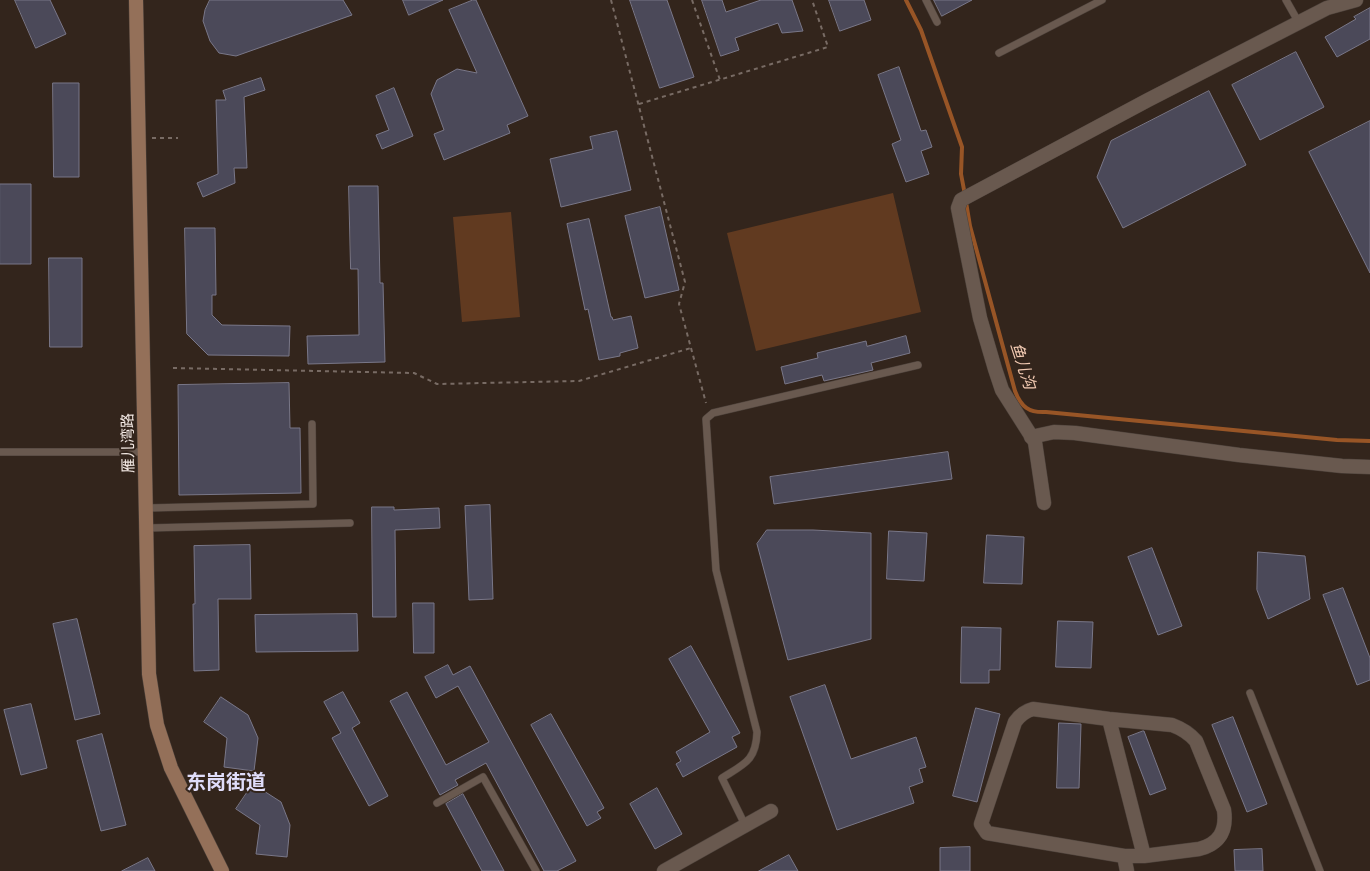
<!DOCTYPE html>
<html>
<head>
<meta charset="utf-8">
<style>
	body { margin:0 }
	canvas { display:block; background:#33251c }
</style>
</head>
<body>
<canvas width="1370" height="871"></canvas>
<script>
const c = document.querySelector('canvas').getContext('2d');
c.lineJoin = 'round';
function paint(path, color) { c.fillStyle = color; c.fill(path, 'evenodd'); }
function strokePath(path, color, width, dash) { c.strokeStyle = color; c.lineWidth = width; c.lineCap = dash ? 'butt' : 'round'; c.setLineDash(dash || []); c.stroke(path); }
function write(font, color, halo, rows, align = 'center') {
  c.font = font + ' "Varela Round","Noto Sans SC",sans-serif'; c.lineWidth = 4; c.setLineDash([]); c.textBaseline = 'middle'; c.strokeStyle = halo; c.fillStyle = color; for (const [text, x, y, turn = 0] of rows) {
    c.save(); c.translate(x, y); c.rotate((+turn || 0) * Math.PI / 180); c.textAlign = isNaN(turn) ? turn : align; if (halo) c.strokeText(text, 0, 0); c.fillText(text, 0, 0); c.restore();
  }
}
const green = new Path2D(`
	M893,193L921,312L756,351L727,233Z
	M511,212L520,317L462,322L453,217Z`);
const stream = new Path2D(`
	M906,0L921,30L962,147L961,174L965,195
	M966,202L970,226L1015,391C1021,407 1029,413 1046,412L1337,440L1370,441`);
const building = new Path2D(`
	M15,0H50L66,34L36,48Z
	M210,0H343L352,15L236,56L219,53L210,41L203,21L205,10Z
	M403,0H443L409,15Z
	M473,0H476L528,116L507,125L510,133L444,160L434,134L444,130L431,94L437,80L457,69L477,73L449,10Z
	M630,0H667L694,77L660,88Z
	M702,0H722L726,12L761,0H792L803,31L782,33L778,23L735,38L739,50L721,56Z
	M829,0H864L871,20L840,31Z
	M934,0H972L942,16Z
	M1370,8V39L1337,57L1325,37L1356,19L1354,17Z
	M1296,52L1324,107L1260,140L1232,85Z
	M899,67L921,131L926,130L932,147L921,151L929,174L906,182L892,144L901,140L878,75Z
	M261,78L265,90L244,97L247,168H234L235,183L203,197L197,183L218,174L216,100H226L223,91Z
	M53,83H79V177H54Z
	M394,88L413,136L382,149L376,135L389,130L376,96Z
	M1209,91L1246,165L1123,228L1097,177L1111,141Z
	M1370,121V273L1309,152Z
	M617,131L631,190L561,207L550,159L593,149L590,137Z
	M0,184H31V264H0Z
	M349,186H378L380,283H383L385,362L308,364L307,336L359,335L358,269H351Z
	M660,207L679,290L645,298L625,216Z
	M589,219L611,317H612L613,320L631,316L638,348L620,353V356L599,360L588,309L585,310L567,224Z
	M185,228H215L216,295H212V315L222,325L290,326L289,356L208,355L187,334Z
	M49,258H82V347H50Z
	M906,336L910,353L871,363L873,370L824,381L822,375L785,384L781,367L818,358L817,353L866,341L867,346Z
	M289,383L290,428H300L301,493L179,495L178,385Z
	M948,452L952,479L774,504L770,477Z
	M490,505L493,599L469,600L465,506Z
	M372,507H394V510L439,508L440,528L395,530L396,617H373Z
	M767,530H813L871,533V639L788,660L757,544Z
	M889,531L927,533L924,581L887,579Z
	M987,535L1024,537L1022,584L984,583Z
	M250,545L251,599H218L219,670L194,671L193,604H195L194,546Z
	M1152,548L1182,626L1158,635L1128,557Z
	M1258,552L1305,556L1310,599L1268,619L1257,590Z
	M1343,588L1370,658V680L1357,685L1323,595Z
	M413,603H434V653H414Z
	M357,614L358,651L256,652L255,615Z
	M77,619L100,714L75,720L53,624Z
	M1058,621L1093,622L1091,668L1056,667Z
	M962,627L1001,628L1000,670H989V683H961Z
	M691,646L740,733L732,737L737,747L683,777L676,764L681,761L676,752L710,732L669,659Z
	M448,665L453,675L470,666L576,861L557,871H544L486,763L455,780L458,785L440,795L390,701L407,692L446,765L489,742L458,686L436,698L425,677Z
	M825,685L851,759L916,737L926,767L919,769L923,782L909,787L914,803L837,830L790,697Z
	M343,692L360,723L352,728L388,796L369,806L332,738L341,733L324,702Z
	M221,697L248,715L258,738L254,771L224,767L227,738L204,722Z
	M31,704L47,768L21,775L4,710Z
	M976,708L1000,714L977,802L953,796Z
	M551,714L604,808L597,812L601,818L587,826L531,725Z
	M1233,717L1267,804L1247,812L1212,725Z
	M1059,723L1081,724L1079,788H1057Z
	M1143,731H1144L1166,789L1150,795L1128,737Z
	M102,734L126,825L101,831L77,741Z
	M253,784L281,802L290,825L287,857L256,854L260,825L236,809Z
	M657,788L682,834L655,849L630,804Z
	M463,794L504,871H482L446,804Z
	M970,847V871H940V848Z
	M1262,849L1263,871H1235L1234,850Z
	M789,855L798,871H759Z
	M148,858L155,871H122Z`);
const path = new Path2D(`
	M611,0L685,282L679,304L706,403
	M692,0L720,80
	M639,104L828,47L812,0
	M152,138H178
	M173,368L414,373L437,384L579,381L691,348`);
const service = new Path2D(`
	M926,0L937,22
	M1286,0L1299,23
	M999,53L1102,0
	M0,452H145
	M147,508L313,504L312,424
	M147,528L350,523
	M1250,693L1320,871
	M437,803L483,777L536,871
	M745,825L722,778C744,764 756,761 757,732L716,570L706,419L713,413L918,365`);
const minor = new Path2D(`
	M1031,437L1054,432L1075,433L1239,455L1342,466L1370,467
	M1044,503L1035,442L1002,390L995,369L980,318L958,208L961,200L1148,100L1327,8L1356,0
	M1033,709L1109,719L1172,725C1183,729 1189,733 1196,741L1224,810C1227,831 1219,844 1199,849L1144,856H1124L987,833L981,824L1015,722C1020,715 1025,711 1033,709Z
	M1109,719L1144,856
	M1124,856L1127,871
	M664,871L771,811`);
const secondary = new Path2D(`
	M136,0L149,674L157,725L171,768L222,871`);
const streetNames = [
	["雁儿湾路",129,443,-91]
];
const waterNames = [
	["鱼儿沟",1022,366,72]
];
const districtNames = [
	["东岗街道",226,784]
];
paint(green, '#613a20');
strokePath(stream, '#985526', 4);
paint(building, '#4b4959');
strokePath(building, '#797788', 1);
strokePath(service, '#4e433c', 8);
strokePath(minor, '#4e433c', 15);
strokePath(secondary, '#4e433c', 15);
strokePath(path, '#786b64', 2, [4, 4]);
strokePath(service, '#69594f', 7);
strokePath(minor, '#69594f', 14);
strokePath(secondary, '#947059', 14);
write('15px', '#f4eae5', '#33251c', streetNames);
write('italic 16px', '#f2cab2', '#33251c', waterNames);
write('bold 20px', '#e0ddfa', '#33251c', districtNames);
</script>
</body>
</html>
